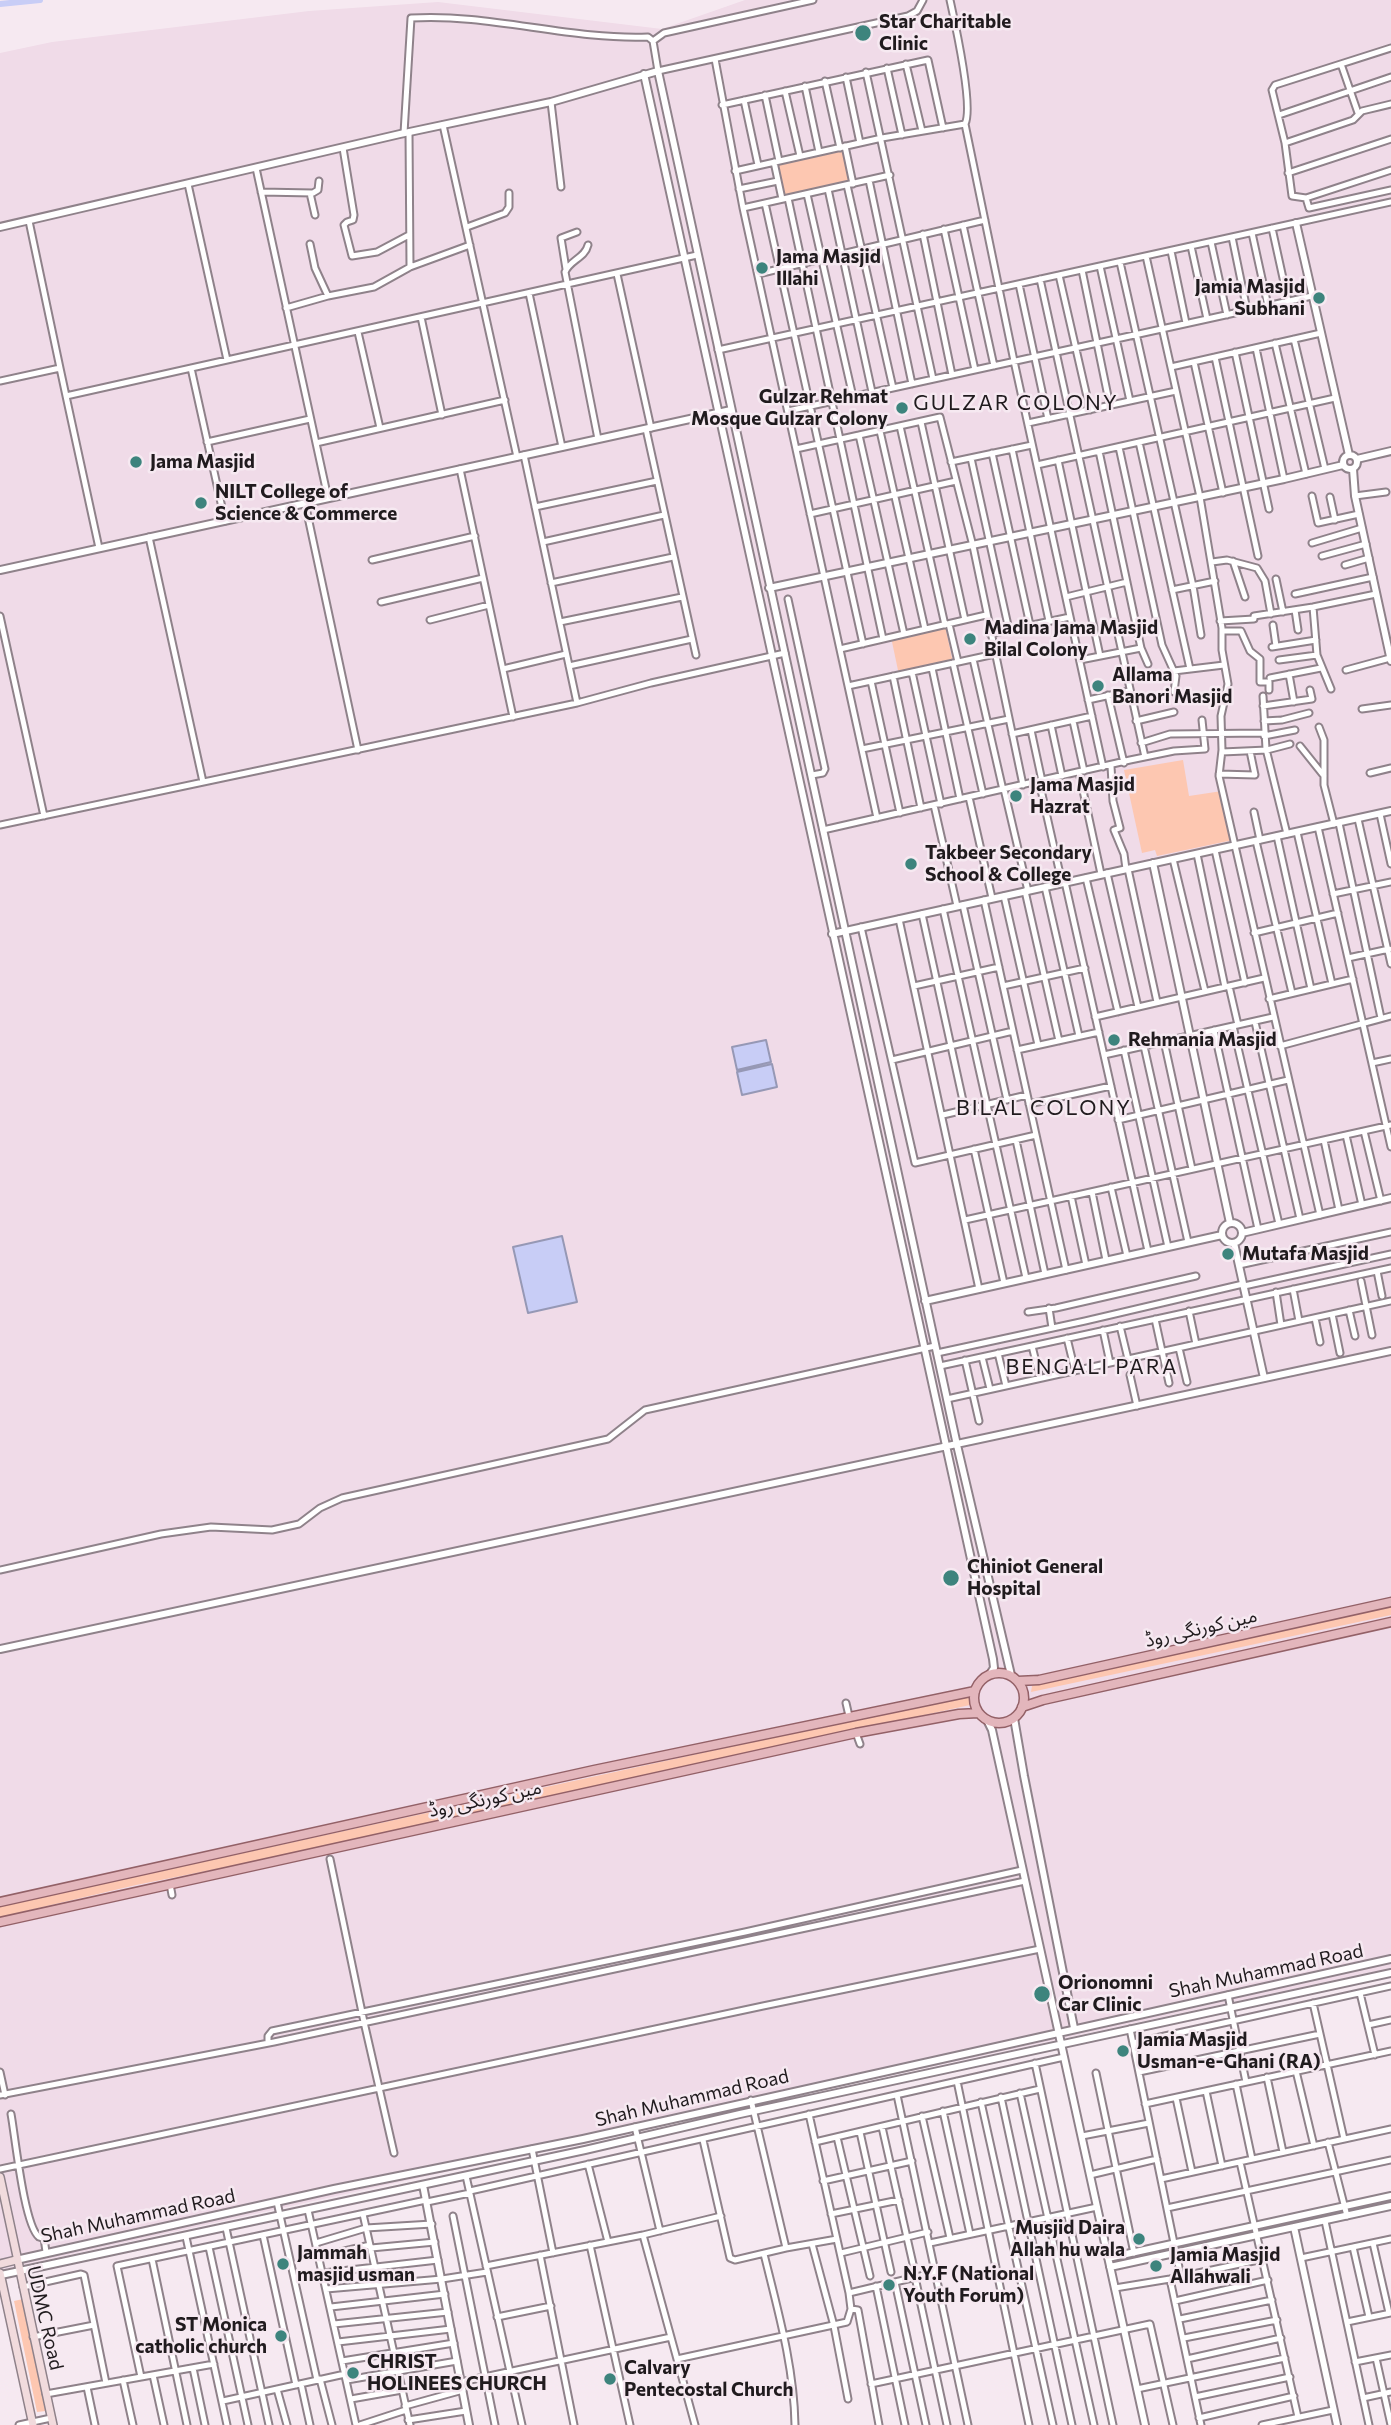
<!DOCTYPE html>
<html>
<head>
<meta charset="utf-8">
<style>
	body { margin:0 }
	canvas { display:block; background:#f6e9f1 }
</style>
</head>
<body>
<canvas width="1391" height="2425"></canvas>
<script>
const c = document.querySelector('canvas').getContext('2d');
c.lineJoin = 'round';
function paint(path, color) { c.fillStyle = color; c.fill(path, 'evenodd'); }
function strokePath(path, color, width, dash) { c.strokeStyle = color; c.lineWidth = width; c.lineCap = dash ? 'butt' : 'round'; c.setLineDash(dash || []); c.stroke(path); }
function write(font, color, halo, rows, align = 'center') {
  c.font = font + ' Commissioner,"Noto Sans Arabic",sans-serif'; c.lineWidth = 5; c.setLineDash([]); c.textBaseline = 'middle'; c.strokeStyle = halo; c.fillStyle = color; for (const [text, x, y, turn = 0] of rows) {
    c.save(); c.translate(x, y); c.rotate((+turn || 0) * Math.PI / 180); c.textAlign = isNaN(turn) ? turn : align; if (halo) c.strokeText(text, 0, 0); c.fillText(text, 0, 0); c.restore();
  }
}
const built = new Path2D(`
	M745,0H1391V1968L600,2138L0,2270V53L52,42L309,11L438,2L662,29Z`);
const green = new Path2D(`
	M843,149L850,182L784,195L777,164Z
	M945,625L953,663L899,675L891,637Z
	M1183,760L1189,796L1222,791L1233,840L1157,856L1155,850L1142,853L1124,770Z
	M1391,1606V1615L1031,1692L1032,1686Z
	M968,1695L970,1705L306,1851L136,1885L0,1917V1906Z
	M23,2299L46,2411L37,2412L14,2301Z`);
const water = new Path2D(`
	M766,1040L771,1062L737,1070L732,1047Z
	M772,1064L777,1087L742,1095L737,1072Z
	M562,1236L577,1302L528,1313L513,1247Z`);
const canal = new Path2D(`
	M0,4L40,0`);
const minor = new Path2D(`
	M950,0C955,23 974,107 965,124L1014,361L1103,767
	M653,41L664,33L813,0
	M1391,48L1275,85L1272,90L1285,143L1292,196L1306,198L1391,170
	M715,59L743,208L877,818
	M906,64L922,131
	M1341,64L1358,113
	M887,68L902,135
	M866,72L933,379
	M846,77L860,143
	M825,81L840,148
	M805,86L819,152
	M785,91L800,156
	M765,95L779,161
	M744,100L758,165
	M551,102L561,187
	M722,105L928,60L943,128
	M1279,115L1391,77
	M443,125L517,457
	M409,132L410,267
	M404,133L411,18C489,13 568,40 648,37L653,41L658,71L908,16L917,11L923,0
	M1285,143L1353,120L1362,111L1391,104
	M845,146L853,184
	M343,148L354,215L353,220L347,222L344,225L352,256L377,252L409,235
	M774,162L782,199
	M256,168L328,498
	M735,171L882,138L965,124
	M1288,173L1391,139
	M869,180L912,384
	M188,184L227,360
	M847,185L893,388
	M739,189L778,181
	M828,189L872,392
	M261,192L313,193L318,190L319,181
	M310,193L315,215
	M807,194L853,397
	M788,198L883,639
	M1306,198L1309,208L1391,190
	M765,203L863,644
	M743,208L890,175
	M29,221L60,368
	M963,225L994,366
	M467,227L505,213L509,207V193
	M1272,228L1288,301
	M944,229L975,370
	M1252,233L1268,306
	M923,234L952,375
	M1232,237L1247,310
	M1211,242L1227,315
	M310,244L315,268L328,296
	M588,245C585,258 570,260 565,272L598,439
	M1191,246L1207,319
	M1171,251L1186,323
	M1146,256L1200,497L1222,628V650L1228,684L1221,716L1222,750L1219,776L1320,1215
	M1120,262L1193,586L1201,635
	M1100,266L1130,401
	M566,269L561,238L577,232
	M1082,270L1110,406
	M617,274L651,428
	M758,274L985,220
	M1059,275L1090,410
	M1040,279L1145,757
	M1019,284L1048,419
	M529,293L562,447
	M286,308L328,296L374,287L410,267L470,245
	M421,317L442,415
	M358,332L380,428
	M1294,339L1325,469
	M1275,343L1306,474
	M1256,348L1284,479
	M718,350L1391,202
	M1235,352L1269,509
	M1215,357L1258,556
	M1194,362L1223,493
	M1171,367L1321,333
	M191,368L225,521
	M0,381L60,368L66,396L697,255
	M66,396L99,548
	M788,411L1312,296
	M921,422L965,620
	M1028,423L1176,391
	M900,426L945,625
	M646,429L696,655
	M880,431L925,629
	M859,435L904,634
	M207,442L310,419
	M1139,442L1190,669
	M316,443L505,400
	M1119,447L1162,645L1176,676L1174,692
	M796,449L940,417L973,546L1023,785
	M1012,449L1049,621
	M1099,451L1141,648L1148,664
	M992,453L1030,625
	M524,455L577,703
	M971,458L1009,630
	M1058,460L1100,656
	M951,462L1032,445
	M1037,465L1335,398
	M460,469L513,717
	M1312,496L1318,523L1359,514
	M1355,496L1386,492
	M1330,497L1335,520
	M305,503L358,750
	M535,507L657,481
	M810,514L956,481
	M149,537L203,782
	M543,542L664,515
	M1312,543L1362,528
	M1322,556L1366,544
	M372,560L475,536
	M1233,561L1245,597
	M1212,562L1227,560L1257,568L1265,581L1271,614
	M1345,565L1369,558
	M1276,579L1283,612
	M551,583L673,557
	M1172,590L1215,581
	M1295,594L1373,577
	M1066,597L1127,582
	M788,599L825,769L823,773L812,775
	M381,602L483,578
	M1313,607L1317,655L1331,689
	M1295,610L1298,630
	M0,616L44,816
	M430,620L489,605
	M1220,621L1254,619V616L1313,607L1376,594
	M560,622L682,597
	M949,624L958,662
	M1273,625L1276,646
	M1222,631H1241L1250,651L1260,659V682H1269V690
	M990,634L1070,617
	M1272,647L1316,640
	M840,649L986,615
	M973,659L1003,790
	M1080,660L1141,648
	M1279,660L1317,655
	M953,663L983,794
	M569,666L692,639
	M932,668L960,799
	M503,669L566,654
	M1346,670L1390,658
	M1174,671L1224,665
	M912,672L941,804
	M1289,674L1294,702
	M893,676L921,808
	M1270,678L1321,668
	M871,681L900,813
	M848,686L995,654
	M1108,695L1124,763
	M1263,696L1266,749L1287,834
	M1088,700L1129,691
	M1263,706L1312,699L1310,690
	M1362,709L1391,705
	M1073,721L1084,771
	M1136,721L1174,712
	M1264,721L1282,720L1309,713
	M1051,725L1062,776
	M1319,727L1324,740V785L1334,824
	M1031,730L1042,781
	M1012,734L1092,716
	M1264,736L1295,730
	M1141,743L1170,734L1264,733
	M1300,746L1324,776
	M862,749L1009,719
	M1222,752L1267,750L1290,744
	M1111,766L1113,801L1120,828L1114,830L1124,854L1126,869
	M1079,772L1101,874
	M1370,773L1391,768
	M1219,774L1255,775L1250,751
	M1039,781L1062,883
	M1004,789L1028,891
	M969,797L992,898
	M934,805L957,906
	M1254,812L1260,840
	M1380,814L1391,864
	M1358,819L1391,964
	M1339,823L1381,1018
	M0,825L577,703L651,683L785,653
	M1318,827L1391,1147
	M823,830L1130,760L1174,751L1205,749L1202,720
	M1297,832L1332,984
	M1277,836L1311,989
	M1256,841L1292,993
	M1215,850L1245,983
	M1197,854L1225,987
	M1173,859L1205,991
	M1128,869L1157,1002
	M1107,873L1138,1007
	M1086,878L1118,1012
	M1065,882L1148,1251
	M1045,887L1079,1036
	M1025,891L1059,1041
	M1333,894L1391,882
	M1004,896L1038,1045
	M984,900L1066,1270
	M963,905L1007,1100
	M943,909L1026,1278
	M922,914L965,1110
	M899,919L979,1289
	M861,927L915,1163L1036,1135
	M1254,933L1338,913
	M1348,958L1389,949
	M914,986L999,967
	M1003,986L1085,968
	M1229,986L1238,1025
	M1269,999L1353,979
	M1095,1017L1264,978
	M1255,1022L1300,1219
	M1233,1026L1279,1224
	M1214,1030L1258,1229
	M1164,1041L1192,1169
	M1144,1046L1188,1242
	M1280,1046L1391,1016
	M1017,1050L1099,1032
	M1124,1050L1168,1247
	M1104,1055L1273,1017
	M892,1060L1013,1031
	M1372,1063L1391,1059
	M1029,1104L1111,1086
	M943,1115L1027,1095
	M1118,1120L1288,1080
	M1364,1131L1381,1201
	M1346,1135L1362,1205
	M1016,1140L1045,1274
	M1324,1140L1339,1210
	M974,1149L1004,1283
	M1111,1187L1127,1256
	M1092,1192L1106,1260
	M1071,1196L1086,1265
	M965,1220L1391,1125
	M1239,1265L1391,1232
	M1377,1271L1382,1296
	M1361,1281L1372,1335
	M1244,1286L1391,1254
	M1293,1289L1299,1321
	M1276,1292L1281,1325
	M1049,1308L1052,1328
	M1349,1310L1355,1336
	M1189,1311L1196,1344
	M1028,1312L1056,1308L1196,1276
	M1332,1314L1340,1353
	M1315,1318L1320,1342
	M1155,1319L1169,1383
	M1120,1326L1128,1359
	M1103,1330L1110,1363
	M1067,1338L1075,1371
	M1032,1346L1040,1378
	M1179,1348L1187,1382
	M937,1353L1085,1321L1243,1284
	M998,1353L1006,1386
	M982,1357L990,1389
	M965,1360L979,1421
	M940,1366L1391,1268
	M1130,1375L1137,1406
	M947,1399L1391,1301
	M0,1570L161,1534L211,1527L272,1530L299,1524L320,1508L342,1498L608,1439L645,1410L935,1346
	M846,1703L849,1716
	M856,1733L860,1744
	M330,1859L364,2022L394,2153
	M170,1884L172,1895
	M1360,1993L1375,2055
	M1228,1995L1246,2082
	M1313,2003L1344,2139
	M1368,2025L1391,2020
	M1130,2029L1181,2277
	M268,2043V2036L272,2031L745,1932L1022,1870
	M1133,2043L1391,1986
	M1035,2063L1113,2425
	M1296,2071L1314,2146
	M0,2072L5,2095
	M1139,2072L1320,2034
	M1096,2073L1134,2253
	M1267,2077L1283,2152
	M957,2081L1029,2425
	M1236,2084L1252,2159
	M1206,2091L1222,2166
	M1020,2093L1094,2425
	M0,2095L274,2042L1025,1881
	M897,2095L968,2425
	M1001,2097L1072,2425
	M1176,2098L1192,2172
	M751,2100L786,2248L837,2239
	M981,2102L1053,2425
	M1145,2104L1391,2051
	M943,2111L970,2234
	M11,2114C15,2135 24,2226 39,2237C43,2239 46,2238 50,2238
	M922,2116L950,2238
	M635,2127L660,2231
	M882,2127L913,2264
	M860,2132L891,2272
	M1082,2136L1149,2123
	M837,2137L870,2276
	M703,2140L730,2258L735,2260L786,2248
	M815,2142L1040,2089
	M1328,2142L1347,2216
	M532,2149L553,2253
	M1240,2162L1298,2417
	M588,2164L608,2242
	M0,2169L763,2006L1040,1949
	M1090,2175L1157,2159
	M466,2176L522,2425
	M1161,2179L1391,2129
	M823,2181L912,2161
	M470,2191L1064,2057
	M277,2202L317,2380
	M427,2202L470,2193
	M1167,2208L1391,2160
	M308,2210L356,2425
	M363,2214L410,2425
	M831,2214L899,2200
	M453,2216L495,2425
	M1325,2221L1369,2425
	M226,2228L269,2425
	M263,2235L296,2385
	M643,2235L695,2425
	M186,2237L227,2425
	M44,2238L46,2252
	M316,2243L366,2228L432,2224
	M930,2243L1097,2207
	M1373,2243L1389,2313
	M812,2244L834,2326L848,2399
	M590,2245L630,2425
	M209,2247L248,2425
	M1353,2247L1369,2317
	M371,2248L435,2242
	M841,2253L928,2232
	M764,2254C778,2311 794,2366 795,2425
	M540,2255L574,2425
	M319,2257L370,2245
	M1301,2258L1391,2239
	M152,2259L187,2425
	M486,2266L643,2235L721,2216
	M323,2273L438,2260
	M915,2277L947,2425
	M895,2282L926,2425
	M876,2286L905,2425
	M23,2287L81,2274L84,2275L106,2383
	M1115,2288L1170,2279
	M326,2289L442,2279L487,2272
	M849,2293L937,2272
	M1175,2301L1268,2280
	M331,2307L445,2294
	M851,2309L858,2310L879,2425
	M497,2317L551,2306
	M1180,2319L1272,2300
	M1347,2322L1391,2313
	M334,2324L448,2312
	M33,2337L94,2325
	M1184,2338L1277,2320
	M338,2342L451,2329
	M1376,2358L1391,2425
	M677,2359L847,2322L851,2309L849,2293L809,2114
	M1187,2359L1281,2338
	M342,2361L454,2343
	M1355,2362L1391,2355
	M193,2368L205,2425
	M153,2375L164,2425
	M141,2377L117,2266L426,2200
	M320,2379L332,2425
	M123,2380L133,2425
	M347,2380L457,2361
	M461,2382L671,2337
	M301,2384L310,2425
	M871,2384L1150,2324L1173,2425
	M87,2387L95,2425
	M277,2389L287,2425
	M1137,2389L1285,2358
	M46,2394L214,2364
	M1195,2397L1290,2377
	M1363,2398L1391,2392
	M351,2399L402,2390
	M223,2401L345,2374
	M405,2406L463,2390
	M1199,2418L1294,2396
	M408,2420L466,2411
	M19,2425L51,2418
	M360,2425L406,2410
	M1201,2425L1170,2279L1263,2259
	M1262,2425L1333,2410`);
const tertiary = new Path2D(`
	M644,74L993,1659L994,1668L990,1674
	M1296,223L1349,455
	M0,227L400,134L551,102L658,71L957,1445L1011,1675
	M1343 462a7 7 0 1 1 14 0a7 7 0 1 1-14 0Z
	M1357,459L1391,451
	M1353,469L1355,496L1391,661
	M0,570L731,410
	M769,588L1284,479L1343,465
	M1153,863L1230,1223
	M832,934L1391,811
	M1222 1233a10 10 0 1 1 20 0a10 10 0 1 1-20 0Z
	M1242,1233L1391,1198
	M1234,1243L1264,1378
	M925,1301L1222,1235
	M0,1649L1391,1351
	M1014,1718L1024,1776L1074,2028
	M987,1720L992,1730L1145,2425
	M423,2185L469,2425
	M1294,2227L1337,2425
	M1108,2258L1391,2196
	M16,2260L334,2189L583,2139L1391,1959
	M1110,2267L1391,2206
	M1,2275L585,2150L740,2114L1391,1973`);
const secondary = new Path2D(`
	M0,2177L53,2425
	M0,2264L16,2260
	M0,2273L33,2425`);
const primary = new Path2D(`
	M974 1698a25 25 0 1 1 50 0a25 25 0 1 1-50 0Z
	M1018,1681L1039,1680L1391,1602
	M1022,1707L1043,1700L1391,1622
	M0,1902L594,1770L975,1691
	M0,1922L856,1733L959,1714L978,1713`);
const markers = [
	[863,33,9,"#3d847d"],
	[762,268,7,"#3d847d"],
	[1319,298,7,"#3d847d"],
	[902,408,7,"#3d847d"],
	[136,462,7,"#3d847d"],
	[201,503,7,"#3d847d"],
	[970,639,7,"#3d847d"],
	[1098,686,7,"#3d847d"],
	[1016,796,7,"#3d847d"],
	[911,864,7,"#3d847d"],
	[1114,1040,7,"#3d847d"],
	[1228,1254,7,"#3d847d"],
	[951,1578,9,"#3d847d"],
	[1042,1994,9,"#3d847d"],
	[1123,2051,7,"#3d847d"],
	[1139,2239,7,"#3d847d"],
	[283,2264,7,"#3d847d"],
	[1156,2266,7,"#3d847d"],
	[889,2285,7,"#3d847d"],
	[281,2336,7,"#3d847d"],
	[353,2373,7,"#3d847d"],
	[610,2379,7,"#3d847d"]
];
const poiNames = [
	["Star Charitable",879,22],
	["Clinic",879,44],
	["Jama Masjid",776,257],
	["Illahi",776,279],
	["Jamia Masjid",1305,287,"right"],
	["Subhani",1305,309,"right"],
	["Gulzar Rehmat",888,397,"right"],
	["Mosque Gulzar Colony",888,419,"right"],
	["Jama Masjid",150,462],
	["NILT College of",215,492],
	["Science & Commerce",215,514],
	["Madina Jama Masjid",984,628],
	["Bilal Colony",984,650],
	["Allama",1112,675],
	["Banori Masjid",1112,697],
	["Jama Masjid",1030,785],
	["Hazrat",1030,807],
	["Takbeer Secondary",925,853],
	["School & College",925,875],
	["Rehmania Masjid",1128,1040],
	["Mutafa Masjid",1242,1254],
	["Chiniot General",967,1567],
	["Hospital",967,1589],
	["Orionomni",1058,1983],
	["Car Clinic",1058,2005],
	["Jamia Masjid",1137,2040],
	["Usman-e-Ghani (RA)",1137,2062],
	["Musjid Daira",1125,2228,"right"],
	["Allah hu wala",1125,2250,"right"],
	["Jammah",297,2253],
	["masjid usman",297,2275],
	["Jamia Masjid",1170,2255],
	["Allahwali",1170,2277],
	["N.Y.F (National",903,2274],
	["Youth Forum)",903,2296],
	["ST Monica",267,2325,"right"],
	["catholic church",267,2347,"right"],
	["CHRIST",367,2362],
	["HOLINEES CHURCH",367,2384],
	["Calvary",624,2368],
	["Pentecostal Church",624,2390]
];
const streetNames = [
	["مین کورنگی روڈ",1201,1628,-13],
	["مین کورنگی روڈ",485,1799,-12],
	["Shah Muhammad Road",1266,1971,-12],
	["Shah Muhammad Road",692,2098,-13],
	["Shah Muhammad Road",138,2216,-12],
	["UDMC Road",45,2318,77]
];
const neighbourhoodNames = [
	["GULZAR COLONY",1016,403],
	["BILAL COLONY",1044,1108],
	["BENGALI PARA",1092,1367]
];
paint(built, '#f0dbe8');
paint(green, '#fdc7b1');
paint(water, '#c8cdf6');
strokePath(water, '#9698b5', 2);
strokePath(canal, '#c8cdf6', 6);
strokePath(minor, '#8f828a', 9);
strokePath(tertiary, '#8f828a', 10);
strokePath(secondary, '#8f828a', 10);
strokePath(primary, '#936167', 11);
strokePath(minor, '#fff', 5);
strokePath(tertiary, '#fff', 6);
strokePath(secondary, '#f1dbdd', 7);
strokePath(primary, '#e3b6bc', 8);
for (const [x, y, r, color] of markers) { const dot = new Path2D(); dot.arc(x, y, r, 0, 2 * Math.PI); c.fillStyle = color; c.fill(dot); strokePath(dot, '#f6e9f1', 2.5); }
write('bold 19px', '#201b1e', '#f6e9f1', poiNames, 'left');
write('19px', '#201b1e', '#f6e9f1', streetNames);
c.letterSpacing = '2px';
write('21px', '#201b1e', '#f6e9f1', neighbourhoodNames);
c.letterSpacing = '0px';
</script>
</body>
</html>
